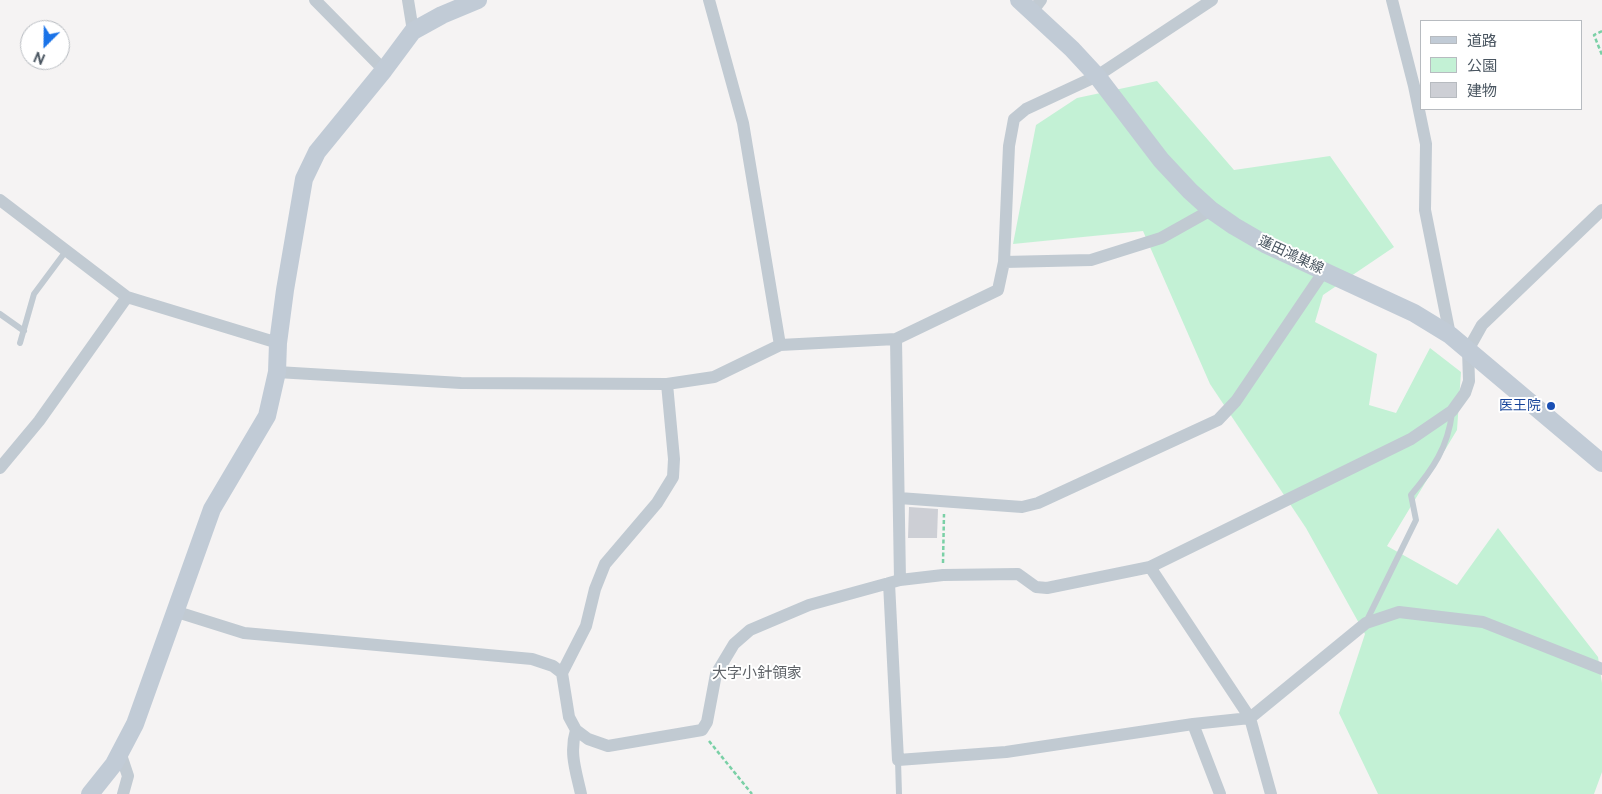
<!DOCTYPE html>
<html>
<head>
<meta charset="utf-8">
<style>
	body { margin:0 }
	#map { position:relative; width:1602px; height:794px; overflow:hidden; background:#f5f3f3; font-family:Raleway,"Noto Sans JP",sans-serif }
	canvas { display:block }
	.legend { position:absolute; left:1420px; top:20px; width:162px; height:90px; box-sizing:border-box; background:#fff; border:1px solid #b7bbc0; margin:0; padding:6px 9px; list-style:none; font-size:15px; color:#4a5661 }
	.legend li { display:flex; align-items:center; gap:10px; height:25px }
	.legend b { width:25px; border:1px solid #b7bbc0 }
	.north { position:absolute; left:20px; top:20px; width:50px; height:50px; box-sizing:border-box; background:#fff; border:1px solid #b7bbc0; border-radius:50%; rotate:203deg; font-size:14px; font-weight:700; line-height:20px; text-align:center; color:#4a5661 }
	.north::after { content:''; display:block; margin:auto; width:18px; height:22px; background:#1a73e8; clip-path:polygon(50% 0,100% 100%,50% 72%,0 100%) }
</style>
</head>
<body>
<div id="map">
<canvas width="1602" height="794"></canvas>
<ul class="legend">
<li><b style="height:6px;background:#c1cbd6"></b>道路</li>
<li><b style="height:14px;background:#c3f1d5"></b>公園</li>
<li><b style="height:14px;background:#cdcfd5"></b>建物</li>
</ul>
<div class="north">N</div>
</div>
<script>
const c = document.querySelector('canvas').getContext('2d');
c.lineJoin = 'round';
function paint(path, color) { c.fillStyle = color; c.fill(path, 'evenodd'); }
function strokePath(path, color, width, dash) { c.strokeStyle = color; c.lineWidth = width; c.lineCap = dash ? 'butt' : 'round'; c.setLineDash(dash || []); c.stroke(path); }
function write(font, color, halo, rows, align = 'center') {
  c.font = font + ' Raleway,"Noto Sans JP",sans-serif'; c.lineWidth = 4; c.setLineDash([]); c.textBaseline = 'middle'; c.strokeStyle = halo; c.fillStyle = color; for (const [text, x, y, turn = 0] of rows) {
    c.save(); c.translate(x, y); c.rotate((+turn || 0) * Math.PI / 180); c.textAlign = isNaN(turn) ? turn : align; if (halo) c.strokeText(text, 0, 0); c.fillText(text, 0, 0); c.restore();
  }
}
const green = new Path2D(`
	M1157,81L1234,170L1330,156L1394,247L1323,295L1315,322L1377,354L1369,405L1396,413L1430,348L1461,372L1457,430L1387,546L1457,585L1498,528L1598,657L1602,683V772L1594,794H1378L1339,713L1365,634L1306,528L1210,384L1143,231L1013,244L1036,125L1077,98Z`);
const building = new Path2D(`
	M909,507L938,509L937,538H908Z`);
const path = new Path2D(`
	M1602,31L1594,35L1602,55
	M943,563L944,514
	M709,741L752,794`);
const lane = new Path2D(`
	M0,314L24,331
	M20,343L34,294L66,251
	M1366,622L1416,520L1411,495C1433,469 1448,447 1452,413
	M898,760L899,794`);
const street = new Path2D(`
	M315,0L384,70
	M408,0L413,31
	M709,0L743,123L780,345
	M1392,0L1414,86L1426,144L1425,210L1450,335
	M1032,12L1041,0
	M0,200L127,297L278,343
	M1211,210L1161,238L1091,260L1004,262L1009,146L1014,119L1026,109L1097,76L1212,0
	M896,339L900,580
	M277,372L461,383L667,384L714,377L780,345L896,339L998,290L1004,262
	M667,384L674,459L673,477L657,503L605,564L595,589L586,626L562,673L569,717L576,730L588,739L608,746L702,730L707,722L716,674L734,644L750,630L809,605L900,580L943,575L1018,574L1036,587L1047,588L1150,567L1411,439L1452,411L1465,393L1469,381L1468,350L1482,325L1602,210
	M0,468L39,421L127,297
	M899,498L1022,507L1038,503L1218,420L1236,401L1324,271
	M1150,567L1250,718L1271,794
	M889,583L898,760L1006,752L1193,724L1220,794
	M174,611L244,633L532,659L553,666L562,673
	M1193,724L1250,718L1366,623L1399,612L1483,622L1602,669
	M576,730C569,753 576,771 581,794
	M120,752L128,776L123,794`);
const secondary = new Path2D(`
	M1019,0L1072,49L1097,76L1161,160L1190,191L1211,210L1234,226L1265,244L1414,313L1450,335L1602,463
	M90,794L114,764L135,724L212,509L267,416L277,372L278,343L285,290L304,179L317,152L384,70L413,31L442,15L478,0`);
const markers = [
	[1551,406,5,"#1a4fb4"]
];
const streetNames = [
	["蓮田鴻巣線",1291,255,25]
];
const transitNames = [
	["医王院",1541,406]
];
const neighbourhoodNames = [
	["大字小針領家",757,673]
];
paint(green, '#c3f1d5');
paint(building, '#cdcfd5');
strokePath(path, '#7ad0a6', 2.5, [4, 2.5]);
strokePath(lane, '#c1cad2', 6);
strokePath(street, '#c1cad2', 12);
strokePath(secondary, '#c1cbd6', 18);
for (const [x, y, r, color] of markers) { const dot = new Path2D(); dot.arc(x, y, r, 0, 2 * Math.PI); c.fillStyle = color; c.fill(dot); strokePath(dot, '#fff', 2); }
write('14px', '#4a5661', '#fff', streetNames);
write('14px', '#164399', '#fff', transitNames, 'right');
write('15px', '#5f6368', '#fff', neighbourhoodNames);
</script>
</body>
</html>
